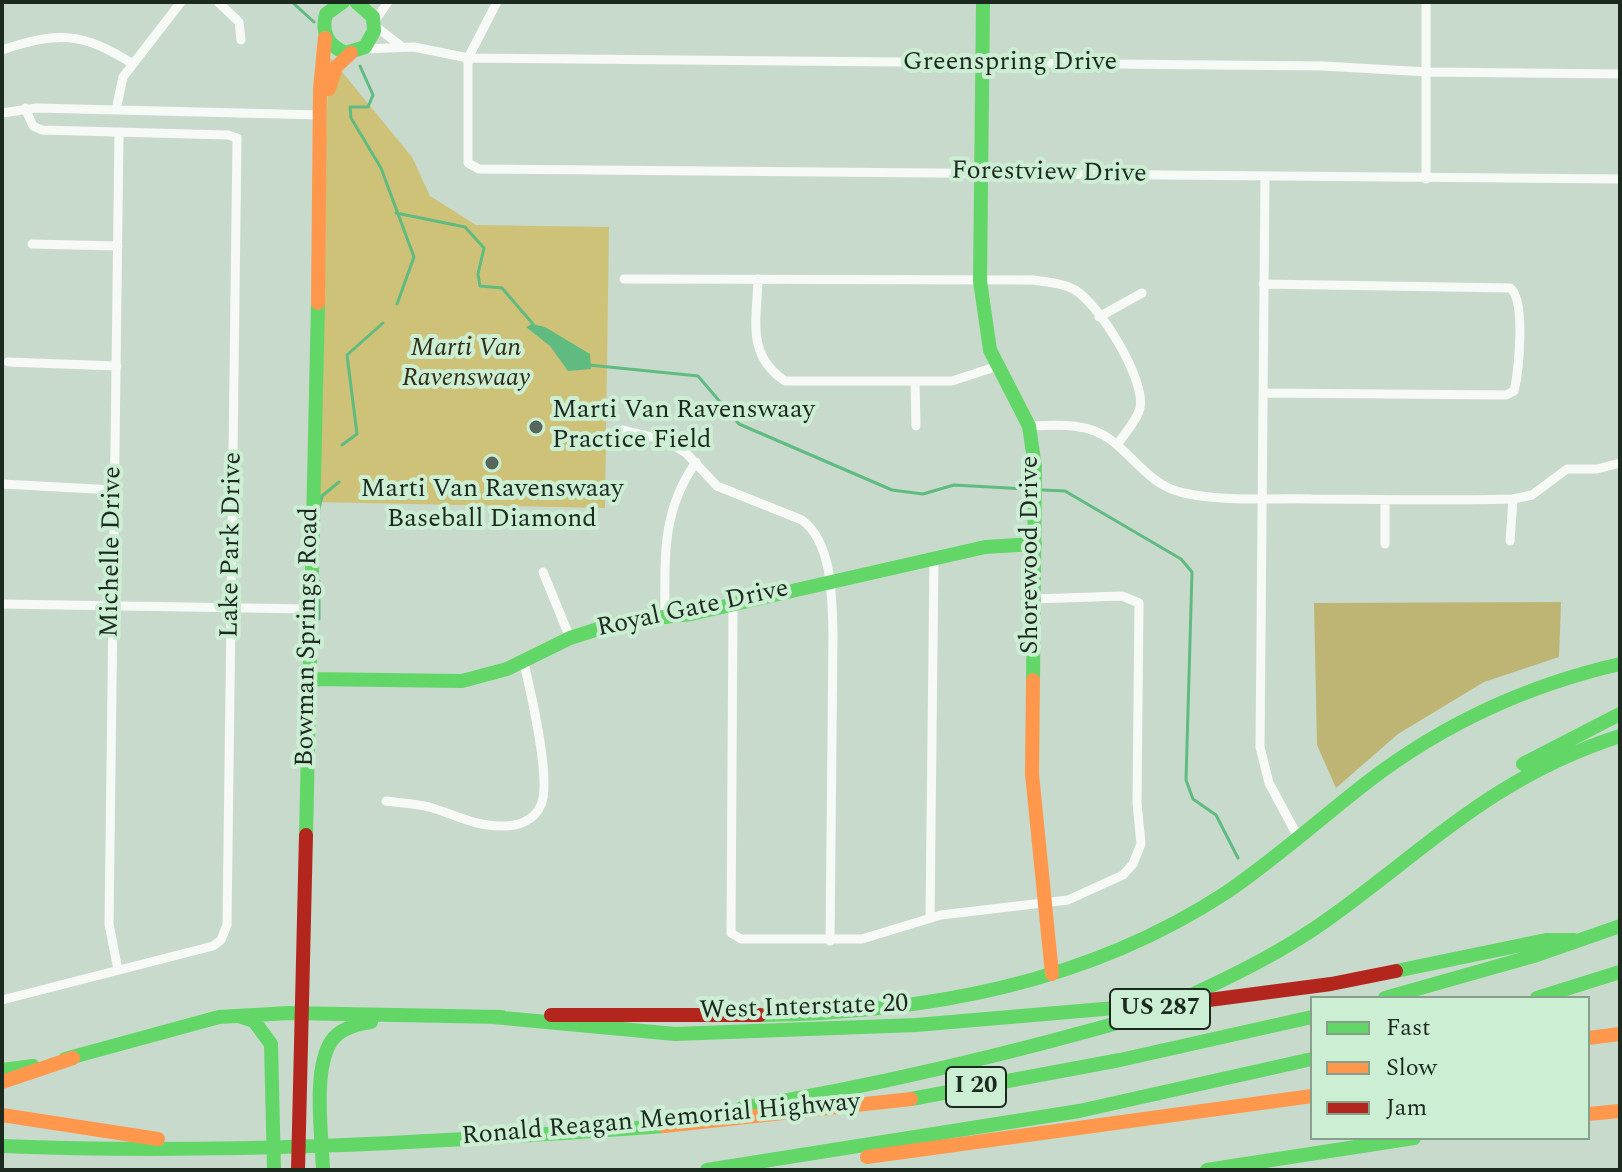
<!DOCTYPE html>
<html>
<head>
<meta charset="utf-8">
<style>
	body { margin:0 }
	#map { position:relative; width:1622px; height:1172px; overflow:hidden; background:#c8dacc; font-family:Spectral,serif }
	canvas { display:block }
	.frame { position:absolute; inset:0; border:4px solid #1c291f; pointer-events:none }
	.legend { position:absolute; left:1310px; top:996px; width:280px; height:144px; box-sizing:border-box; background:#ccefd4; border:2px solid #86a08c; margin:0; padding:10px 14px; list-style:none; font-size:24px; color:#1c291f }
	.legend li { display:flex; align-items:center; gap:16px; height:40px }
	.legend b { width:40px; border:2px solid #86a08c }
</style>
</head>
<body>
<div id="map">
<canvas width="1622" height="1172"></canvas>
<div class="frame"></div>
<ul class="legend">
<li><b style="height:10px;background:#63d668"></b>Fast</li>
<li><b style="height:10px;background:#ff974d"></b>Slow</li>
<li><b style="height:10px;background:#b3261e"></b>Jam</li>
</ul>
</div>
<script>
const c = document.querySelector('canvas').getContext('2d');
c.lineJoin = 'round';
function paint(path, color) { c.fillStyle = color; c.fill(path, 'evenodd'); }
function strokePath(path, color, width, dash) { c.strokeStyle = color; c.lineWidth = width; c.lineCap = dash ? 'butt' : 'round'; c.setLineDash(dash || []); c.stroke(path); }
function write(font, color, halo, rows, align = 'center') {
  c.font = font + ' Spectral,serif'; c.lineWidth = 8; c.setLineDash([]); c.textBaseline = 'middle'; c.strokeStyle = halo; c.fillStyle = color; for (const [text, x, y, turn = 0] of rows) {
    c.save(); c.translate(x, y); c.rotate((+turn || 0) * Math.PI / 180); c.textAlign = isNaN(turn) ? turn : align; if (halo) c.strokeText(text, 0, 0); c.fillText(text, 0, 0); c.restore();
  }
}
const green = new Path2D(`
	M329,56L412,157L430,196L476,225L609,227L605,508L313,502Z`);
const forest = new Path2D(`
	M1561,602L1559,657L1484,682L1398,734L1336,788L1317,745L1314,603Z`);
const water = new Path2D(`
	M532,324L545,327L590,354L591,369L568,371L550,346L526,327Z`);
const stream = new Path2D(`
	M292,2L314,22
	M360,66L373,95L368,107H350L351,118L381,168L414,257L397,304
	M396,213L465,227L484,248L478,274L480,286L502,288L533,324
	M589,365L698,376L739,424L892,490L923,494L954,485L1026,489
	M342,445L357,434L347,355L383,323
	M1043,490L1065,491L1181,559L1192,572L1186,780L1193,799L1216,815L1238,858
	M319,509L322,496L339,482
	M319,581V619`);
const street = new Path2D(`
	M218,2L239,22L241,40
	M497,2L468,58V163L479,169L1620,179
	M1426,2V179
	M374,22L388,2
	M375,26L401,46
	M363,49L414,47L468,58L1323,66L1428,72L1620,74
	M2,50C59,31 82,32 133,64
	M116,110L123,77L181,2
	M2,113L36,108L321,115
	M1265,177L1260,747L1269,783L1298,837
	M32,244L118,246
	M624,279L1033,280C1047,282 1063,283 1075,290C1100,305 1146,380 1140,408C1137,421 1124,434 1117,445
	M758,279C757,320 746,355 785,381H952L998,366
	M1263,284L1510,288C1526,299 1519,371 1514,391L1506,395L1265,393
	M1099,317L1142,293
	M8,362L117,366
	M915,381L916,426
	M1029,426C1056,425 1088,422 1111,440C1136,459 1151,486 1184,493C1225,502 1269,498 1311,499C1379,499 1446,501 1513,499L1532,495L1567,469H1597L1620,463
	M623,430L664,440L686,453L717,486L802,520C833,543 832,599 833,635L830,941
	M2,484L114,490
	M1385,500V544
	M1510,541L1513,499
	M543,572L570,638
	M2,604L309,609
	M733,605L731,933L741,939H862L941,915L1068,900L1123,875L1133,864L1141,844L1137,803L1139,603L1122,596L1034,599
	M665,617C665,558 661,512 696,462
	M386,801C400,803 416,804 429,807C453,814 475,826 500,826C517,827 534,821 541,805C552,780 530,689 523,659
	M930,918L934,557
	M118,970L109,924L119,132
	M2,1000L213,946L221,940L227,925L237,138L228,135L42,130L33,126L25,108`);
const fast = new Path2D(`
	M343,2L326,14C321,33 328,46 346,53L365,47L374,31L373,17L356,2
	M983,2L980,281L990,350L1029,426L1035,467L1033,680
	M308,679L462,681L507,669L570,638L620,622L691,614L985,547L1035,544
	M1523,764L1620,714
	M306,835L318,303
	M1396,971L1546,940H1574
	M1187,997C1237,974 1287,949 1331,917C1433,843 1496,776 1620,736
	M1385,998L1537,955L1620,926
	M1537,998L1620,972
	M760,1015C925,1013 1087,984 1227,892C1277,858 1322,817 1370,780C1445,723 1528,685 1620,664
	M239,1016L254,1021L271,1044L274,1170
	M493,1017L675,1034L916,1025L1209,1000
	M65,1059L219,1017L289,1013L502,1017
	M2,1070L33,1066
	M911,1099L1120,1060L1312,1017
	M742,1108C880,1085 1014,1053 1149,1014
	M2,1146C223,1155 444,1142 664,1126
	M323,1170C322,1135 312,1069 332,1040C341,1028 357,1024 371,1022
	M707,1170L1079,1111L1312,1059
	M1207,1170L1414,1138`);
const slow = new Path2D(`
	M329,89L336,67L351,53
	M318,303L320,89L325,38
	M1033,680L1032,774L1052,974
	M1588,1038L1620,1034
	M2,1082L73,1058
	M1588,1114L1620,1111
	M2,1115L158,1139
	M664,1126L911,1099
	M867,1157L1312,1096`);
const jam = new Path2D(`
	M1209,1000L1331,984L1396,971
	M551,1015H760
	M298,1170L306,835`);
const markers = [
	[536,427,8,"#58675c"],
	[492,463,8,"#58675c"]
];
const shields = [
	[1160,1009,100],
	[976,1087,60]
];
const shieldNames = [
	["US 287",1160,1009],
	["I 20",976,1087]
];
const streetNames = [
	["Greenspring Drive",1010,64],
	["Forestview Drive",1049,174,1],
	["Lake Park Drive",233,545,-89],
	["Michelle Drive",113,552,-89],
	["Shorewood Drive",1032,555,-90],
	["Royal Gate Drive",693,610,-12],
	["Bowman Springs Road",309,637,-89],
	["West Interstate 20",804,1009,-2],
	["Ronald Reagan Memorial Highway",661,1121,-5]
];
const parkNames = [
	["Marti Van",466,350],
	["Ravenswaay",466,380]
];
const poiNames = [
	["Marti Van Ravenswaay",552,412],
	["Practice Field",552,442],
	["Marti Van Ravenswaay",492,491,"center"],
	["Baseball Diamond",492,521,"center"]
];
paint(green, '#cec278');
paint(forest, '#beb575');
paint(water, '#60bb81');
strokePath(stream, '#60bb81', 3);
strokePath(street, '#f7f9f7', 9);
strokePath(fast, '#63d668', 14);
strokePath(slow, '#ff974d', 14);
strokePath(jam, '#b3261e', 14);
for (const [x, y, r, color] of markers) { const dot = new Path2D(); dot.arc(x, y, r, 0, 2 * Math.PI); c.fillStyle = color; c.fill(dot); strokePath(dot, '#ccefd4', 3); }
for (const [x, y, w] of shields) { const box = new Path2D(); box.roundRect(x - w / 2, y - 20, w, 40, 6); c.fillStyle = '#ccefd4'; c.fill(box); strokePath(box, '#1c291f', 2); }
write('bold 24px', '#1c291f', null, shieldNames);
write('26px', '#1c291f', '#ccefd4', streetNames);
write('italic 26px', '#342d17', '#ccefd4', parkNames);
write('26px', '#1c291f', '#ccefd4', poiNames, 'left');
</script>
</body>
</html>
